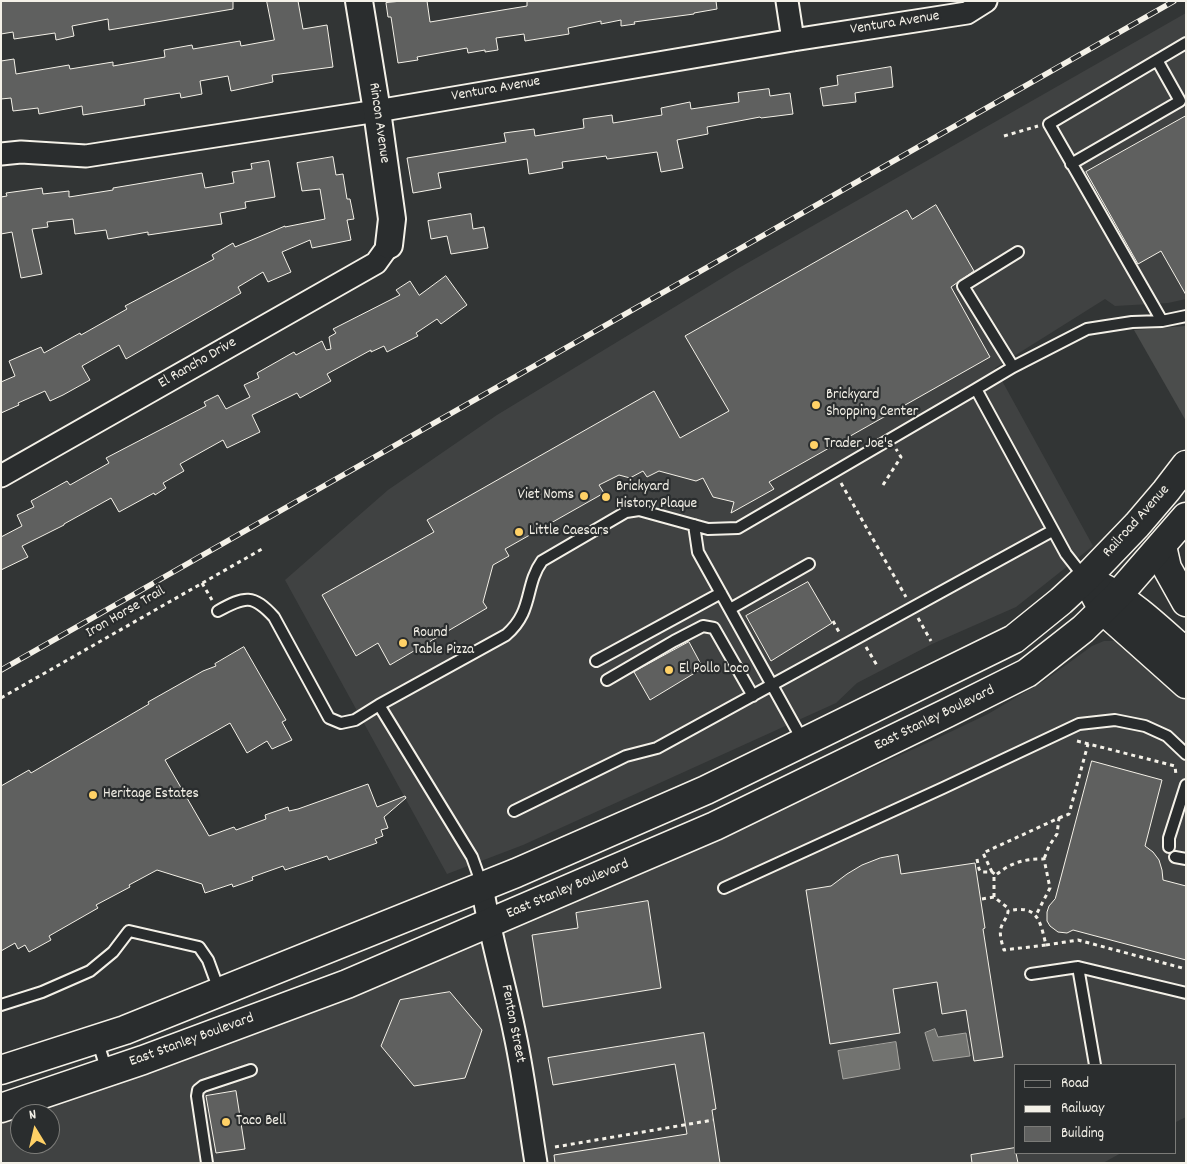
<!DOCTYPE html>
<html>
<head>
<meta charset="utf-8">
<style>
	body { margin:0 }
	#map { position:relative; width:1187px; height:1164px; overflow:hidden; background:#323535; font-family:Dekko,sans-serif }
	canvas { display:block }
	.frame { position:absolute; inset:0; border:2px solid #f4f1e8; pointer-events:none }
	.legend { position:absolute; left:1014px; top:1064px; width:162px; height:90px; box-sizing:border-box; background:#2a2d2e; border:1px solid #7b7b78; margin:0; padding:6px 9px; list-style:none; font-size:15px; color:#f4f1e8 }
	.legend li { display:flex; align-items:center; gap:10px; height:25px }
	.legend b { width:25px; border:1px solid #7b7b78 }
	.north { position:absolute; left:10px; top:1104px; width:50px; height:50px; box-sizing:border-box; background:#2a2d2e; border:1px solid #7b7b78; border-radius:50%; rotate:351deg; font-size:14px; font-weight:700; line-height:20px; text-align:center; color:#f4f1e8 }
	.north::after { content:''; display:block; margin:auto; width:18px; height:22px; background:#ffd166; clip-path:polygon(50% 0,100% 100%,50% 72%,0 100%) }
</style>
</head>
<body>
<div id="map">
<canvas width="1187" height="1164"></canvas>
<div class="frame"></div>
<ul class="legend">
<li><b style="height:6px;background:#2a2d2e"></b>Road</li>
<li><b style="height:6px;background:#f4f1e8"></b>Railway</li>
<li><b style="height:14px;background:#5f605f"></b>Building</li>
</ul>
<div class="north">N</div>
</div>
<script>
const c = document.querySelector('canvas').getContext('2d');
c.lineJoin = 'round';
function paint(path, color) { c.fillStyle = color; c.fill(path, 'evenodd'); }
function strokePath(path, color, width, dash) { c.strokeStyle = color; c.lineWidth = width; c.lineCap = dash ? 'butt' : 'round'; c.setLineDash(dash || []); c.stroke(path); }
function write(font, color, halo, rows, align = 'center') {
  c.font = font + ' Dekko,sans-serif'; c.lineWidth = 4.5; c.setLineDash([]); c.textBaseline = 'middle'; c.strokeStyle = halo; c.fillStyle = color; for (const [text, x, y, turn = 0] of rows) {
    c.save(); c.translate(x, y); c.rotate((+turn || 0) * Math.PI / 180); c.textAlign = isNaN(turn) ? turn : align; if (halo) c.strokeText(text, 0, 0); c.fillText(text, 0, 0); c.restore();
  }
}
const built = new Path2D(`
	M1186,13V299L1168,303L1115,306L1105,299L995,368L1093,546L1016,607L932,644L857,683L836,703L523,845L447,874L285,580L388,490L497,415L737,269Z
	M1104,641H1118L1141,655L1186,700V1117L1176,1122V1065H1016V1153H1121L1103,1163H1V1120L686,852L927,743L988,714L1044,681L1092,646ZM20,1114H50V1144H20Z`);
const green = new Path2D(`
	M1186,326V421L1134,330Z`);
const water = new Path2D(`
	M935,1029L938,1037L966,1033L970,1056L933,1061L925,1033Z
	M896,1042L900,1069L843,1079L838,1051Z`);
const building = new Path2D(`
	M1,1H233V9L109,30L108,19L72,26L74,36L56,40L55,33L14,39L13,32L1,34Z
	M267,1H298L303,29L327,25L333,67L272,75L273,82L231,91L228,76L200,81L202,94L181,98L180,93L144,99L145,105L83,115L82,106L39,114L38,108L13,111L11,98L1,99V61L14,59L16,74L69,65L70,69L113,62V66L165,57L164,50L192,45L193,49L240,41L241,46L274,40Z
	M402,1H427L430,22L527,6V1H716L717,9L694,13V14L634,22L635,24L621,26V20L601,24V21L568,28L569,34L525,41L524,34L496,38L498,50L485,52V50L468,53L467,48L417,57L418,60L398,63L391,17H388L386,3Z
	M891,67L893,87L855,93L856,102L823,106L820,88L838,85L837,76Z
	M769,89L770,96L790,93L793,114L761,118L760,117L707,127L708,134L677,140L683,168L661,172L657,152L607,159L606,156L562,162L563,168L529,174L527,159L438,173L441,188L413,193L407,158L506,142L504,133L534,129L535,136L584,128L583,119L612,115L613,123L662,115L661,108L690,102L691,109L739,102L738,93Z
	M1186,116V295L1161,251L1138,264L1086,172Z
	M333,157L336,175L343,174L347,199H350L354,219L347,220L351,240L312,248L310,240L282,252L291,272L268,282L263,272L238,287L241,293L126,359L119,345L82,366L90,380L63,395L50,401L45,391L18,403L19,405L1,413V382L15,376L9,361L41,347L44,353L80,333L81,335L127,309L125,306L214,259L212,255L233,243L235,247L285,226V227L325,219L320,189L302,191L297,163Z
	M269,161L275,197L245,202L246,208L220,213L222,224L148,235V232L108,239L106,230L75,234L73,219L47,222L48,227L32,229L42,274L21,278L12,232L1,234V197L7,196L6,193L42,188L43,194L69,191V197L113,190V188L202,173L205,188L234,183L232,172L252,169L251,164Z
	M936,205L974,271L951,287L990,357L769,482L774,489L731,513L734,502L713,497L703,478L696,481L659,471L647,477L643,471L630,478L619,475L599,485L604,493L505,549L509,556L493,565L483,602L487,608L390,665L378,643L356,656L322,595L434,532L427,520L654,391L680,438L729,411L685,336L907,210L912,219Z
	M471,214L473,229L484,227L488,248L451,254L447,236L431,239L428,221Z
	M446,276L467,305L441,324L437,319L416,333L418,336L387,352L384,346L371,352V350L327,374L331,381L300,398L297,393L252,415L260,432L227,448L223,440L180,464L184,471L163,483L166,488L155,495L154,493L119,512L111,498L64,524V525L22,546L28,557L1,570V537L22,526L17,515L34,507L31,501L67,481L70,485L109,463L106,458L206,406L204,402L218,395L226,409L250,397L244,385L259,378L257,373L294,352L296,355L322,341L326,350L331,349L329,337L336,333L333,329L400,295L396,290L410,281L419,295Z
	M808,582L832,623L771,661L746,616Z
	M689,642L703,668L650,700L634,672Z
	M244,647L286,720L282,722L292,740L272,749L267,741L247,753L230,723L165,760L209,836L234,827L236,830L266,819L265,815L288,807L289,811L298,809L368,784L377,807L405,796L406,798L384,817L388,828L381,830L383,836L375,839L377,843L329,860L327,856L285,870L283,866L252,877L253,880L233,887L232,884L205,893L202,884L157,870L129,885L130,887L96,905L98,908L49,936L51,940L29,952L25,945L18,949L15,943L1,951V786L29,770L31,773L149,704L148,702L203,671L216,666L215,664Z
	M1092,761L1162,780L1145,846L1153,852L1159,860L1162,870L1163,880L1186,886V960L1073,930L1067,933L1058,932L1050,926L1047,921V912L1049,906L1055,899Z
	M898,855L901,874L975,863L985,928L983,929L1003,1057L974,1061L966,1010L942,1014L937,982L893,989L900,1033L830,1044L806,890L831,886L847,874L862,865L880,858Z
	M648,901L661,988L543,1007L532,935L578,928L576,913Z
	M450,992L482,1030L465,1078L414,1086L381,1046L400,1000Z
	M704,1033L716,1109L712,1110L720,1163H555L554,1155L687,1134L675,1064L553,1085L548,1058Z
	M236,1091L245,1149L216,1153L206,1096Z
	M1015,1148L1018,1163H972L971,1155Z`);
const path = new Path2D(`
	M1004,136L1038,126
	M841,483L906,597
	M883,485L901,457L896,449
	M202,583L212,600
	M918,618L931,641
	M833,621L840,634
	M866,647L878,667
	M1,698L262,549
	M1077,741L1175,766L1176,775
	M1059,818L1069,814L1088,744
	M977,859L979,869L981,872H992L996,875
	M992,872L983,853L1059,818L1057,834L1049,846L1044,859
	M994,897V877C1007,864 1025,858 1044,859L1050,888L1036,915
	M982,899L994,897L1008,908C1009,917 1003,920 1001,928C999,934 1002,944 1004,950L1046,945C1040,921 1038,904 1008,911
	M1046,945L1078,940L1186,969
	M555,1147L713,1120`);
const service = new Path2D(`
	M1071,164L1180,101L1157,60
	M1162,321L1049,124L1186,43
	M1013,367L963,286L1018,252
	M976,389L1013,367L1087,329L1132,322L1162,321L1186,316
	M694,525L698,552L803,741
	M730,609L809,564
	M218,611C245,596 253,594 274,617L329,718L341,723L355,720L379,705
	M596,661L721,593
	M607,680L674,641L703,626L714,628L753,696
	M514,811L626,756L657,748L1052,531
	M1169,847V838L1186,785
	M1175,857L1186,859
	M482,885L472,857L379,705L506,635C534,611 524,586 542,561L626,512L639,510L708,529L738,528L976,389L1066,554L1084,577
	M724,888L943,788L1079,724L1115,720L1145,726L1167,736L1186,754
	M1078,967L1095,1065
	M1031,974L1078,967L1186,993
	M1,1005L42,992L90,971L113,952L129,931L199,947L208,960L219,990
	M97,1040L107,1071
	M207,1163L197,1096L198,1090L203,1086L251,1070`);
const minor = new Path2D(`
	M787,1L793,40
	M1,154L21,152L86,156L377,111L793,40L967,13L986,1
	M1,476L376,263L389,245
	M482,886C490,936 505,985 515,1035C524,1077 529,1120 536,1163`);
const tertiary = new Path2D(`
	M359,1L377,111L392,219L389,245`);
const secondary = new Path2D(`
	M1162,546L1167,568L1186,602
	M1086,578L1103,610L1186,684
	M1098,585C1131,602 1158,628 1186,653`);
const primary = new Path2D(`
	M1,1070L125,1030L516,873L706,790L1014,639L1061,601L1086,578L1137,525L1166,491L1186,465
	M1,1108L143,1060L347,984L715,826L947,713L1027,673L1083,629L1118,595L1186,517`);
const rail = new Path2D(`
	M1,670L1174,1`);
const markers = [
	[816,405,5,"#ffd166"],
	[814,445,5,"#ffd166"],
	[584,496,5,"#ffd166"],
	[606,497,5,"#ffd166"],
	[519,532,5,"#ffd166"],
	[403,643,5,"#ffd166"],
	[669,670,5,"#ffd166"],
	[93,795,5,"#ffd166"],
	[226,1122,5,"#ffd166"]
];
const streetNames = [
	["Ventura Avenue",895,24,-9],
	["Ventura Avenue",496,90,-10],
	["Rincon Avenue",378,123,82],
	["El Rancho Drive",198,364,-30],
	["Railroad Avenue",1137,522,-48],
	["Iron Horse Trail",126,613,-30],
	["East Stanley Boulevard",935,719,-26],
	["East Stanley Boulevard",568,890,-23],
	["Fenton Street",512,1024,79],
	["East Stanley Boulevard",192,1041,-20]
];
const poiNames = [
	["Brickyard",826,396],
	["Shopping Center",826,413],
	["Trader Joe's",824,445],
	["Brickyard",616,488],
	["History Plaque",616,505],
	["Viet Noms",574,496,"right"],
	["Little Caesars",529,532],
	["Round",413,634],
	["Table Pizza",413,651],
	["El Pollo Loco",679,670],
	["Heritage Estates",103,795],
	["Taco Bell",236,1122]
];
paint(built, '#404242');
paint(green, '#4b4d4c');
paint(water, '#727370');
strokePath(water, '#a6a5a0', 1);
paint(building, '#5f605f');
strokePath(building, '#f4f1e8', 1);
strokePath(service, '#f4f1e8', 14);
strokePath(minor, '#f4f1e8', 25);
strokePath(tertiary, '#f4f1e8', 30);
strokePath(secondary, '#f4f1e8', 31);
strokePath(primary, '#f4f1e8', 31);
strokePath(path, '#f4f1e8', 3, [4, 4]);
strokePath(service, '#2a2d2e', 10);
strokePath(minor, '#2a2d2e', 21);
strokePath(tertiary, '#2a2d2e', 26);
strokePath(secondary, '#2a2d2e', 28);
strokePath(primary, '#2a2d2e', 28);
strokePath(rail, '#f4f1e8', 5.5);
strokePath(rail, '#2a2d2e', 4, [11]);
for (const [x, y, r, color] of markers) { const dot = new Path2D(); dot.arc(x, y, r, 0, 2 * Math.PI); c.fillStyle = color; c.fill(dot); strokePath(dot, '#2a2d2e', 2); }
write('15px', '#f4f1e8', '#2a2d2e', streetNames);
write('15px', '#f4f1e8', '#2a2d2e', poiNames, 'left');
</script>
</body>
</html>
